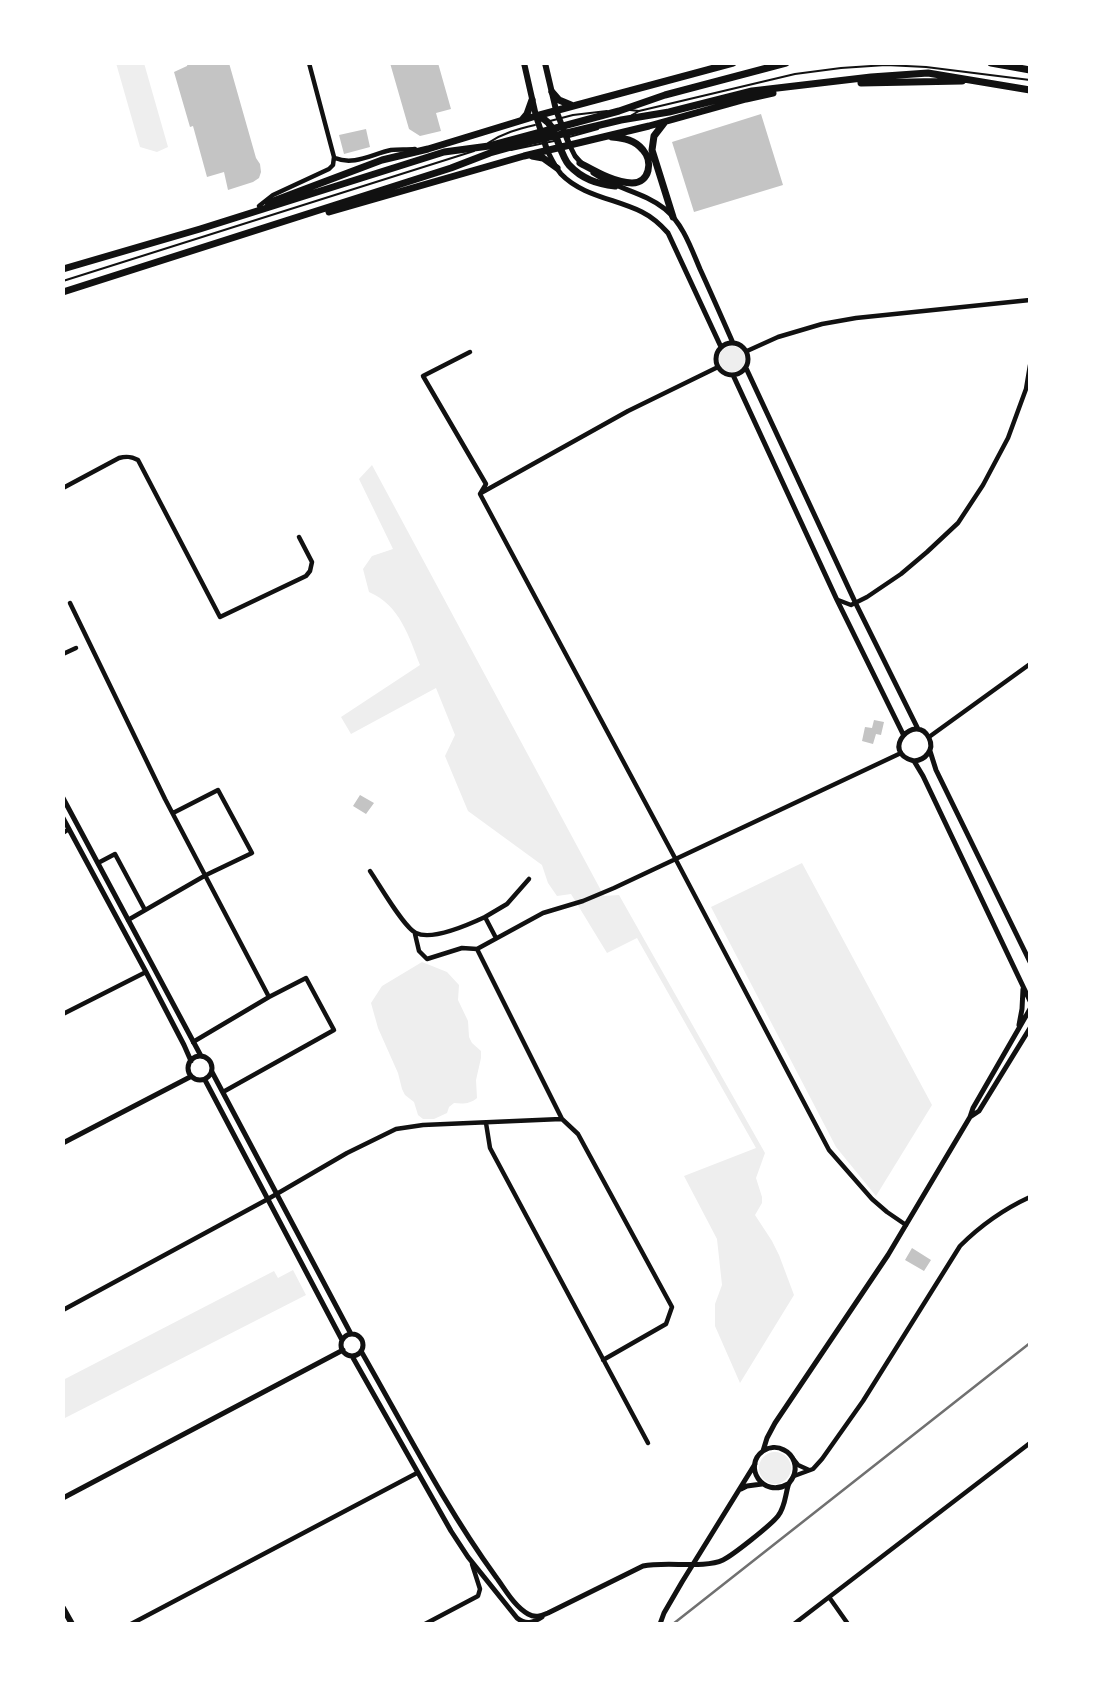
<!DOCTYPE html>
<html>
<head>
<meta charset="utf-8">
<style>
	body { margin:0 }
	#map { position:relative; width:1093px; height:1687px; overflow:hidden; background:#fff; font-family:"Open Sans",sans-serif }
	canvas { display:block }
	.frame { position:absolute; inset:0; border:65px solid #fff; pointer-events:none }
</style>
</head>
<body>
<div id="map">
<canvas width="1093" height="1687"></canvas>
<div class="frame"></div>
</div>
<script>
const c = document.querySelector('canvas').getContext('2d');
c.lineJoin = 'round';
function paint(path, color) { c.fillStyle = color; c.fill(path, 'evenodd'); }
function strokePath(path, color, width, dash) { c.strokeStyle = color; c.lineWidth = width; c.lineCap = dash ? 'butt' : 'round'; c.setLineDash(dash || []); c.stroke(path); }
const green = new Path2D(`
	M116,63H144L168,147L157,152L140,147Z
	M719 359a13 13 0 1 1 26 0a13 13 0 1 1-26 0Z
	M372,465L604,896L619,895L765,1153L756,1178L762,1197V1203L755,1215L772,1241L779,1255L794,1295L740,1383L715,1326V1304L722,1285L717,1239L684,1176L756,1148L637,938L607,953L571,894L557,896L548,883L542,865L468,811L445,756L455,735L436,688L351,734L341,717L420,665C409,637 400,605 369,592L363,569L372,556L393,549L359,479Z
	M802,863L932,1105L876,1196L836,1147L711,907Z
	M422,962L447,972L459,985L458,1000L468,1021L469,1037L472,1043L481,1051V1058L476,1080L477,1098C470,1104 463,1104 454,1103L449,1107L447,1113L434,1119H423L418,1115L414,1102L405,1095L402,1089L398,1073L378,1028L371,1003L382,986Z
	M293,1270L306,1295L63,1419V1380L274,1271L278,1278Z
	M759 1468a16 16 0 1 1 32 0a16 16 0 1 1-32 0Z`);
const building = new Path2D(`
	M188,63H229L256,158L260,164L261,172L259,178L253,182L228,190L224,172L207,177L193,126L190,127L174,72L187,66Z
	M390,63H438L451,109L436,113L441,131L420,136L409,129Z
	M761,114L783,185L694,212L672,142Z
	M366,129L370,147L344,154L339,135Z
	M874,720L884,722L881,735L876,734L873,744L862,741L865,727L872,728Z
	M360,795L374,803L366,814L353,806Z
	M912,1248L931,1260L924,1271L905,1260Z`);
const service = new Path2D(`
	M630,110L639,111
	M632,115L639,111L795,74L841,68L886,65L926,67L1030,80
	M550,121L573,115L607,111
	M569,137L598,129
	M488,143C503,133 518,129 535,125
	M511,150L554,141
	M63,281L474,151`);
const minor = new Path2D(`
	M335,158C354,166 372,154 391,150C399,149 407,150 415,149
	M259,206L273,195L329,169L333,165L334,157L309,63
	M747,351L778,337L822,324L856,318L1030,300
	M470,352L423,376L486,484L480,494L675,858L829,1150L872,1199L887,1212L906,1225
	M63,488L119,458C126,456 131,456 138,460L220,617L306,576L310,571L312,562L299,537
	M481,493L628,411L718,367
	M838,600L851,605L867,597L901,574L927,552L958,523L983,485L1008,438L1026,389L1030,365
	M70,603L165,799L269,997
	M63,654L76,648
	M929,737L1030,664
	M63,833L69,829
	M98,863L115,854L145,910
	M370,871C379,884 404,928 416,933C432,941 470,924 485,917L496,938
	M485,917L507,904L529,879
	M128,920L206,875L252,853L218,790L173,813
	M415,934L419,951L427,959L462,948L477,949
	M63,1014L146,972
	M193,1042L269,997L306,978L334,1030L223,1092
	M486,1123L490,1148L648,1443
	M63,1310L268,1199L347,1153L396,1129L423,1125L561,1119
	M603,1360L666,1324L672,1307L578,1134L562,1119L477,949L543,913L583,901L614,888L901,753
	M794,1460L798,1465L809,1470
	M794,1476L813,1469L822,1459L863,1401L960,1246C980,1226 1004,1209 1030,1197
	M829,1597L848,1624
	M131,1624L417,1473
	M425,1624L478,1596L480,1589L472,1564
	M794,1624L1030,1443`);
const tertiary = new Path2D(`
	M569,144L575,156L583,165
	M547,150C551,158 555,167 561,174C582,196 616,199 642,212C652,217 660,224 668,233L721,347
	M593,173C616,189 644,192 665,209C683,224 691,248 700,269C711,293 722,318 733,343
	M716 359a16 16 0 1 1 32 0a16 16 0 1 1-32 0Z
	M746,368L856,604L918,729
	M733,375L837,600L903,734
	M930,751L936,770L1030,962
	M914,761C925,760 935,750 929,738C916,711 878,752 914,761L923,776L1030,1001
	M63,798L201,1056
	M63,818L146,972L184,1045L191,1061
	M1019,1025L1022,1009L1023,989
	M188 1068a12 12 0 1 1 24 0a12 12 0 1 1-24 0Z
	M212,1072L351,1334
	M205,1080L342,1340
	M970,1117L979,1111L1030,1028
	M63,1143L190,1077
	M341 1345a11 11 0 1 1 22 0a11 11 0 1 1-22 0Z
	M361,1351C404,1426 445,1507 496,1577C505,1589 514,1606 528,1614C535,1618 541,1616 548,1613L643,1566C666,1561 704,1569 723,1560C733,1555 771,1525 778,1516C785,1507 785,1497 788,1486C789,1481 791,1482 793,1477C798,1467 794,1455 784,1450C777,1446 769,1447 763,1451C742,1466 763,1499 788,1484
	M352,1356L451,1531L468,1557L517,1618C526,1625 533,1623 542,1617
	M763,1451L767,1438L775,1423L888,1255L970,1117L973,1108L1030,1009
	M741,1489L747,1486L762,1484
	M63,1498L343,1350
	M660,1624L664,1613L682,1582L755,1464`);
const secondary = new Path2D(`
	M63,1608L72,1624`);
const primary = new Path2D(`
	M524,63L536,116L547,150
	M545,63L556,110L569,144`);
const trunk = new Path2D(`
	M991,63L1030,70
	M861,83L962,81
	M552,92L559,100L571,105
	M536,116C557,119 557,151 569,165C582,179 597,184 615,186
	M522,120L527,114L532,100
	M664,123L654,136L652,150L673,217
	M532,156L543,158L557,168
	M580,163C595,171 615,183 632,183C650,183 653,161 643,150C635,140 624,138 612,137
	M268,203L382,160L428,149L536,116L733,63
	M329,212L524,156L649,126L746,99L773,93
	M63,269L200,229L444,152L489,146L619,111L665,95L786,63
	M63,292L451,168L490,153L533,141L621,120L669,112L752,91L871,77L928,73L1030,90`);
const rail = new Path2D(`
	M673,1624L1030,1343`);
paint(green, '#eee');
paint(building, '#c4c4c4');
strokePath(service, '#111', 2);
strokePath(minor, '#111', 4.5);
strokePath(tertiary, '#111', 5);
strokePath(secondary, '#111', 6);
strokePath(primary, '#111', 6);
strokePath(trunk, '#111', 7);
strokePath(rail, '#707070', 2.5);
</script>
</body>
</html>
